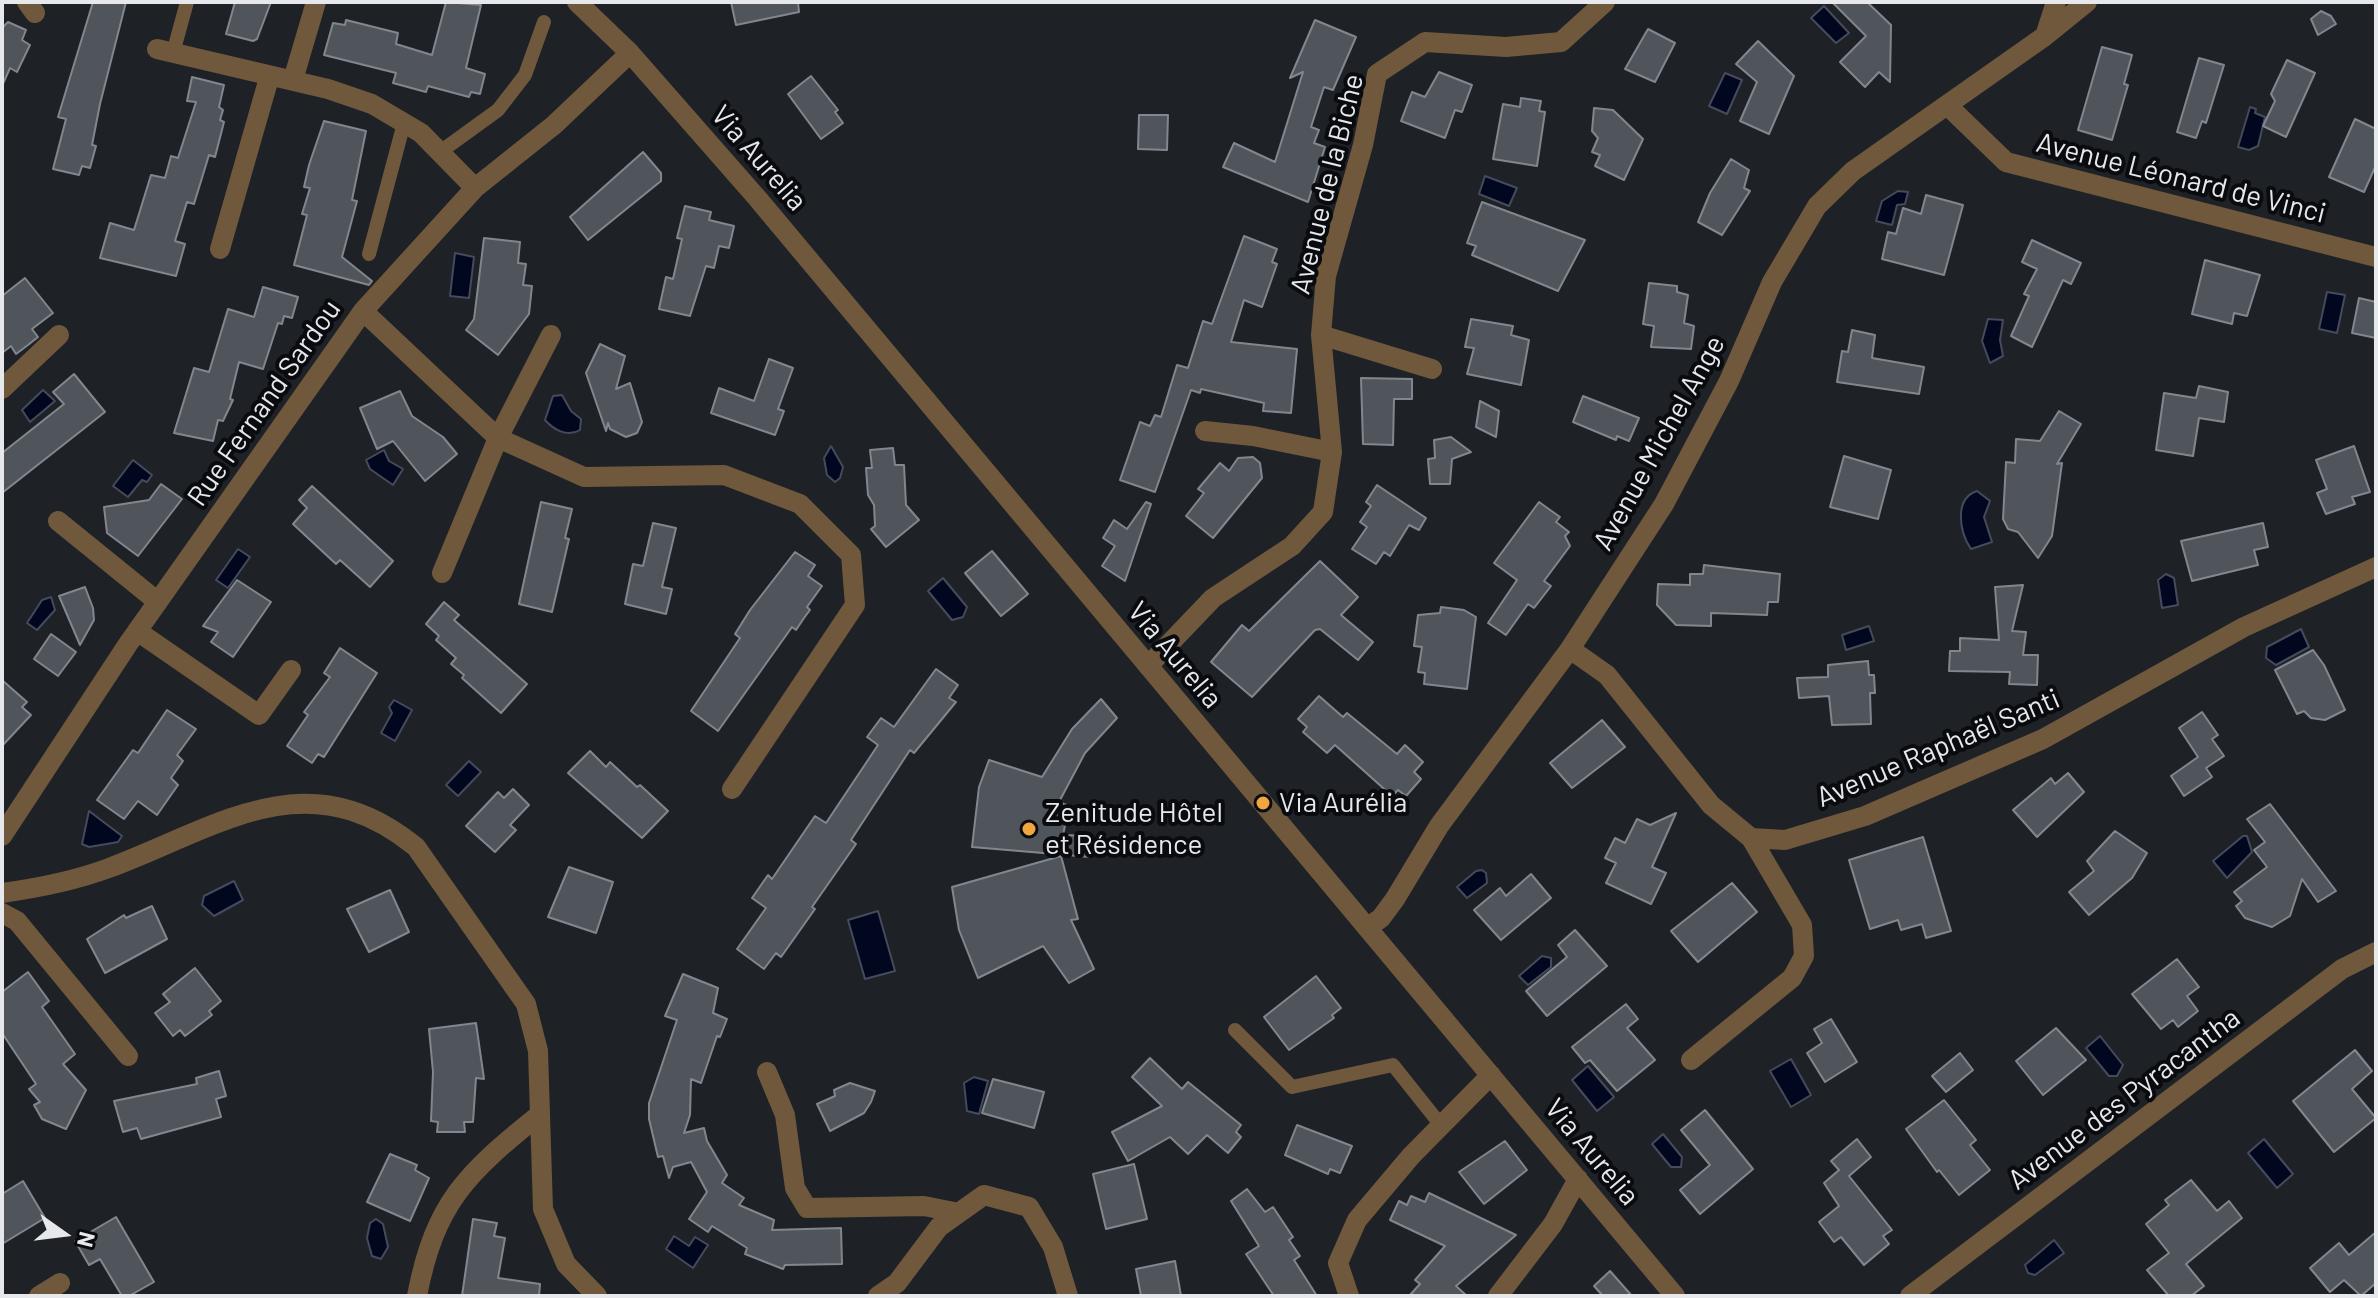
<!DOCTYPE html>
<html>
<head>
<meta charset="utf-8">
<style>
	body { margin:0 }
	#map { position:relative; width:2378px; height:1298px; overflow:hidden; background:#1e2227; font-family:Barlow,sans-serif }
	canvas { display:block }
	.frame { position:absolute; inset:0; border:4px solid #e6e8ec; pointer-events:none }
	.north { position:absolute; left:24px; top:1194px; width:80px; height:80px; -webkit-text-stroke:6px #0a0b0e; paint-order:stroke; rotate:104deg; font-size:22px; font-weight:700; line-height:32px; text-align:center; color:#e6e8ec }
	.north::after { content:''; display:block; margin:auto; width:28px; height:36px; background:#e6e8ec; clip-path:polygon(50% 0,100% 100%,50% 72%,0 100%) }
</style>
</head>
<body>
<div id="map">
<canvas width="2378" height="1298"></canvas>
<div class="frame"></div>
<div class="north">N</div>
</div>
<script>
const c = document.querySelector('canvas').getContext('2d');
c.lineJoin = 'round';
function paint(path, color) { c.fillStyle = color; c.fill(path, 'evenodd'); }
function strokePath(path, color, width, dash) { c.strokeStyle = color; c.lineWidth = width; c.lineCap = dash ? 'butt' : 'round'; c.setLineDash(dash || []); c.stroke(path); }
function write(font, color, halo, rows, align = 'center') {
  c.font = font + ' Barlow,sans-serif'; c.lineWidth = 8; c.setLineDash([]); c.textBaseline = 'middle'; c.strokeStyle = halo; c.fillStyle = color; for (const [text, x, y, turn = 0] of rows) {
    c.save(); c.translate(x, y); c.rotate((+turn || 0) * Math.PI / 180); c.textAlign = isNaN(turn) ? turn : align; if (halo) c.strokeText(text, 0, 0); c.fillText(text, 0, 0); c.restore();
  }
}
const water = new Path2D(`
	M1824,6L1849,33L1836,43L1811,18Z
	M1725,73L1742,80L1727,114L1709,106Z
	M2250,107L2256,109L2255,113L2265,117L2258,146L2249,150L2238,147Z
	M1485,176L1517,188L1509,206L1479,194Z
	M1898,191L1908,192L1905,204L1897,205L1892,225L1876,221L1882,201Z
	M455,253L474,257L469,298L450,296Z
	M2327,292L2345,295L2337,333L2319,329Z
	M1988,319L2003,320L2000,340L2003,356L1990,363L1982,341Z
	M43,390L55,401L30,422L22,410Z
	M562,395L571,411L581,419L580,430C567,438 553,429 545,420L553,396Z
	M831,446L843,467L840,478L835,482L827,475L824,458Z
	M384,450L389,461L403,469L393,485L370,469L366,460Z
	M133,460L152,475L147,482L142,480L128,497L113,486Z
	M1977,491L1990,501L1984,517L1992,542L1971,549C1960,533 1953,499 1977,491Z
	M238,549L250,557L228,588L216,580Z
	M2166,574L2174,578L2178,605L2162,608L2158,580Z
	M943,578L967,607L963,617L952,620L928,591Z
	M51,597L55,610L37,630L27,623L42,600Z
	M1869,626L1874,641L1846,650L1842,635Z
	M2301,629L2309,647L2276,665L2266,658L2267,647Z
	M394,700L412,710L395,741L381,733L392,713L389,707Z
	M469,761L481,772L458,796L446,785Z
	M89,811L122,836L118,842L89,847L82,844Z
	M2243,836H2247L2252,852L2227,878L2213,861Z
	M1482,870L1486,873L1487,883L1467,898L1457,887L1476,871Z
	M234,881L243,900L214,916L202,905L204,896Z
	M878,911L895,971L865,979L848,920Z
	M1542,956L1551,958V967L1528,985L1519,976Z
	M2100,1036L2123,1065L2117,1076H2109L2086,1048Z
	M1791,1059L1811,1095L1791,1107L1770,1071Z
	M1588,1066L1614,1097L1597,1111L1572,1080Z
	M974,1077L988,1081L979,1114L967,1111L964,1083Z
	M1663,1134L1682,1157L1681,1167H1671L1652,1144Z
	M2264,1139L2293,1174L2277,1188L2248,1153Z
	M376,1219L383,1224L388,1247L381,1259L372,1256L367,1238L370,1223Z
	M674,1236L689,1246L695,1237L708,1245L693,1268L666,1249Z
	M2054,1240L2064,1253L2035,1275L2028,1273L2025,1265Z`);
const building = new Path2D(`
	M93,2H126L100,104L92,145L96,146L90,168L82,166L79,175L53,169L66,119L58,117Z
	M235,2H271L257,39L253,41L226,34Z
	M446,2L481,5L466,68L485,74L480,94L471,92L469,97L428,86L426,92L393,83L396,73L324,55L333,23L345,25L346,20L398,33L396,44L432,55Z
	M731,2H798L799,12L736,25Z
	M1832,2H1867L1891,25L1890,82L1879,72L1865,87L1840,62L1866,36Z
	M2321,11L2331,16L2336,24L2318,35L2311,19Z
	M1315,20L1356,37L1333,90L1324,87L1311,127L1319,130L1314,143L1325,147L1308,202L1223,167L1234,143L1275,162L1303,72L1290,78Z
	M8,22L26,30L22,40L30,45L17,72L10,68L2,86V28Z
	M1648,29L1675,43L1655,82L1625,69Z
	M1758,41L1794,76L1769,134L1740,121L1757,82L1736,64Z
	M2102,47L2132,55L2124,84L2128,85L2112,140L2078,130Z
	M2199,58L2224,65L2206,123L2202,121L2196,138L2177,132Z
	M2287,60L2315,73L2286,137L2263,126L2275,101L2271,94Z
	M1439,72L1472,85L1462,112L1455,110L1445,138L1401,121L1412,92L1425,97Z
	M811,76L838,110L835,112L843,123L821,139L788,94Z
	M192,77L224,85L219,107L223,110L220,120L224,122L215,157L209,155L194,204L187,202L175,241L185,244L176,276L100,258L110,223L134,230L151,175L165,178L171,156L178,158L196,102L187,101Z
	M1521,98L1541,101L1539,111L1545,112L1537,166L1493,159L1503,104L1520,107Z
	M1594,108L1613,110L1643,139L1624,180L1595,166L1600,155L1592,152L1598,138L1592,131Z
	M1139,115H1168L1167,150L1138,149Z
	M2355,119L2376,129V165L2364,192L2329,177Z
	M324,121L366,131L352,200L357,201L342,257L372,281L369,285L294,265L307,215L302,214L310,188L304,187L309,165Z
	M643,152L661,173V181L588,240L570,217Z
	M1731,159L1749,170L1744,188L1750,191L1722,235L1698,222L1710,193Z
	M1926,195L1963,205L1944,275L1882,259L1888,232L1896,234L1903,208L1921,214Z
	M1482,202L1585,240L1558,291L1472,255L1476,246L1467,243Z
	M685,206L711,212L709,220L734,226L729,248L719,246L714,268L706,266L690,316L659,309L666,277L673,279L682,239L677,238Z
	M1244,236L1277,249L1272,262L1277,264L1262,307L1244,300L1231,342L1297,349L1291,413L1263,411L1264,403L1201,389L1200,393L1191,390L1155,492L1120,480L1140,422L1150,426L1155,415L1161,417L1177,365L1188,368L1203,321L1212,324Z
	M484,238L520,242L518,263L526,264L523,285L532,286L529,314L498,355L466,330L474,319Z
	M2032,240L2081,263L2071,284L2063,280L2032,347L2011,336L2029,296L2024,294L2037,269L2022,262Z
	M2205,260L2260,275L2247,316L2234,313L2232,324L2192,314Z
	M25,278L53,313L32,329L38,337L28,345L16,354L11,346L2,353V296Z
	M1649,283L1677,286V292L1688,295L1684,323L1694,326L1691,349L1651,347L1654,326L1643,324Z
	M263,287L298,297L292,318L284,316L282,324L278,323L263,369L239,362L230,399L233,400L223,421L218,420L213,441L174,433L194,368L209,372L228,309L254,317Z
	M2359,298L2376,302V338L2352,333Z
	M1471,319L1513,326L1511,335L1529,340L1521,385L1467,374L1474,348L1465,347Z
	M1852,330L1875,335L1872,358L1924,367L1919,394L1837,382L1842,351L1848,352Z
	M600,344L625,356L616,389L630,383L642,422L637,433L626,437L610,429L608,423L606,431L586,373Z
	M769,359L793,368L778,409L784,411L775,435L711,413L719,388L754,401Z
	M74,374L105,412L2,493V453L64,404L53,392Z
	M1361,378L1412,379V399H1394L1393,445L1363,444Z
	M2199,386L2228,392L2224,422L2199,418L2193,456L2156,450L2164,393L2196,398Z
	M400,391L412,416L443,437L457,454L425,481L393,441L377,449L360,408Z
	M1583,396L1639,418L1629,441L1617,436L1616,440L1573,422Z
	M1480,401L1499,411L1496,437L1476,427Z
	M2059,411L2081,424L2057,464L2062,463L2052,536L2038,558L2018,532L2008,529L2003,519L2006,462L2015,463L2016,439L2040,441Z
	M1451,437L1471,452L1452,459L1450,484H1430L1428,459L1435,458L1434,440Z
	M2354,446L2370,492L2352,497L2355,504L2326,514L2317,493L2327,489L2316,460Z
	M893,448L895,465H904L906,505L919,520L886,547L871,529L875,526L874,505L868,495L866,468H872L870,450Z
	M1844,456L1891,470L1878,519L1830,507Z
	M1253,457L1260,463L1262,478L1213,538L1186,516L1204,493L1198,489L1220,463L1229,471L1238,458Z
	M161,484L182,499L138,556L107,533L104,507L149,500Z
	M1377,485L1426,518L1419,530L1409,525L1390,556L1384,552L1376,564L1352,549L1367,527L1360,522L1371,506L1366,502Z
	M312,486L393,561L370,587L340,560L336,564L293,524L307,508L299,500Z
	M541,502L572,509L565,538L569,539L552,612L519,604Z
	M1146,502L1151,504L1125,581L1102,566L1115,546L1103,538L1114,520L1127,529Z
	M1539,502L1560,517L1556,522L1569,532L1565,536L1570,546L1544,581L1551,586L1534,608L1528,604L1506,635L1488,623L1517,580L1494,563Z
	M653,523L676,528L662,587L672,589L666,614L625,604L633,564L643,566Z
	M2263,523L2268,547L2254,550L2258,565L2192,581L2181,541Z
	M992,551L1028,594L1001,616L965,573Z
	M795,552L815,565L808,576L822,586L807,607L810,610L804,618L796,630L792,627L718,731L691,711L740,638L735,634L750,610Z
	M1320,561L1358,597L1341,615L1373,642L1358,660L1320,629L1315,630L1252,697L1211,662L1242,625L1249,631Z
	M1704,565L1780,574L1778,602H1768L1767,615L1711,613V626L1676,625L1657,605L1658,584L1690,585V574H1703Z
	M237,580L271,602L233,657L211,642L218,632L203,626Z
	M2023,585L2012,631L2026,632L2023,655H2038L2037,685L2009,684L2010,672L1949,671L1950,651H1960V638L1999,640L1995,587Z
	M85,587L93,608L94,620L80,645L59,596Z
	M444,602L459,615L454,620L527,684L501,713L462,678L464,675L451,664L456,658L436,640L439,636L426,624Z
	M1441,607L1464,610L1476,617L1467,689L1424,684L1425,673L1418,672L1422,647L1414,646L1418,615L1440,613Z
	M51,634L76,652L58,676L34,659Z
	M340,648L377,673L324,757L318,754L312,763L287,746L308,715L304,712L330,677L324,673Z
	M2313,650L2324,665L2345,710L2325,720L2311,718L2304,711L2297,714L2275,670Z
	M1868,661L1869,675H1874L1875,693H1870L1871,724L1832,725L1829,696L1799,698L1797,678L1828,677V665Z
	M936,669L958,685L949,698L956,702L914,753L910,750L851,840L856,844L812,907L815,909L781,957L776,953L764,969L737,949L766,908L752,898L768,875L772,879L815,816L826,823L878,745L867,737L881,718L894,727Z
	M2,680L27,702L22,707L31,715L2,746Z
	M1319,696L1343,717L1347,713L1397,754L1405,745L1423,762L1414,772L1421,779L1406,796L1398,790L1392,796L1335,745L1327,753L1303,732L1307,727L1298,719Z
	M1101,699L1117,718L1085,753L1059,802L1069,806L1063,835L1092,836L1090,857L972,847L979,787L989,760L1042,777L1072,729Z
	M167,710L196,729L177,755L183,761L171,778L178,785L157,815L138,801L124,819L97,800L133,750L138,753Z
	M2202,712L2218,735L2212,739L2224,756L2206,768L2212,777L2184,796L2171,776L2198,757L2179,728Z
	M1602,720L1625,747L1572,788L1550,763Z
	M590,751L606,767L610,762L637,787L640,785L668,811L642,838L568,773Z
	M2068,773L2084,792L2037,837L2013,810L2051,778L2055,784Z
	M513,789L529,805L510,825L516,830L495,852L466,826L498,792L504,798Z
	M2270,804L2336,891L2318,902L2302,879L2290,916L2272,927L2245,918L2236,906L2242,901L2234,892L2267,867L2254,850L2265,842L2247,819Z
	M1676,813L1652,867L1666,873L1651,904L1606,883L1616,863L1605,858L1615,838L1625,843L1637,819L1650,825Z
	M2115,831L2147,853L2132,878L2089,915L2069,892L2094,871L2087,861Z
	M1923,837L1951,931L1926,938L1922,924L1901,930L1898,920L1870,929L1849,860Z
	M1061,856L1078,919L1071,920L1094,969L1069,983L1043,946L978,978L959,930L952,887Z
	M569,867L613,882L596,933L548,917Z
	M1531,874L1551,898L1501,940L1474,910L1500,888L1506,896Z
	M1732,883L1757,912L1698,962L1671,931Z
	M390,890L409,932L369,952L347,909Z
	M152,906L167,939L105,973L87,939L124,915L126,918Z
	M1575,930L1607,966L1547,1016L1526,991L1567,957L1558,945Z
	M2177,959L2199,987L2187,996L2198,1011L2178,1027L2173,1020L2161,1029L2132,994Z
	M195,968L221,1001L209,1011L212,1015L185,1036L180,1030L173,1036L155,1013L170,1002L163,994Z
	M28,972L49,1001L42,1007L75,1054L63,1064L86,1090L66,1129L42,1119L34,1105L40,1102L29,1089L36,1084L2,1033V992Z
	M683,974L718,988L713,1013L727,1019L720,1037L717,1036L701,1083L691,1079L690,1115L684,1133L704,1128L707,1141L727,1175L722,1183L744,1198L739,1205L774,1220L772,1230L841,1228L842,1264L785,1265L783,1269L745,1254L747,1248L712,1226L708,1232L689,1219L707,1192L691,1162L673,1167L669,1178L663,1156L658,1157L649,1119V1103L677,1020L665,1016Z
	M1316,976L1341,1008L1332,1015L1334,1018L1289,1050L1264,1017Z
	M1626,1004L1638,1019L1627,1028L1655,1060L1617,1091L1590,1060L1585,1063L1572,1047Z
	M1831,1019L1857,1062L1825,1082L1807,1053L1822,1043L1814,1029Z
	M476,1023L484,1079L476,1078L473,1122H464L465,1132H437L438,1122L431,1121L433,1072L429,1029Z
	M2056,1028L2086,1060L2043,1095L2016,1061Z
	M2355,1050L2372,1071L2352,1089L2376,1118L2334,1152L2293,1101Z
	M1960,1053L1973,1070L1946,1092L1932,1076Z
	M1150,1058L1182,1089L1188,1082L1241,1125L1236,1132L1241,1137L1228,1153L1207,1135L1188,1154L1170,1137L1128,1161L1112,1132L1162,1106L1132,1077Z
	M219,1071L226,1096L216,1099L221,1117L141,1139L137,1128L123,1132L114,1101L197,1084L196,1078Z
	M993,1079L1044,1092L1034,1128L982,1113Z
	M850,1083L875,1091L871,1102L864,1113L830,1131L817,1104L835,1096L834,1090Z
	M1944,1100L1976,1140L1970,1145L1990,1170L1959,1195L1939,1170L1937,1172L1906,1129Z
	M1705,1110L1753,1169L1700,1214L1680,1190L1710,1165L1681,1130Z
	M1297,1125L1352,1146L1340,1173L1330,1169L1328,1174L1285,1155Z
	M1857,1139L1871,1157L1849,1176L1892,1230L1883,1236L1889,1244L1864,1265L1841,1237L1834,1242L1819,1222L1839,1206L1824,1183L1839,1170L1831,1161Z
	M1505,1141L1527,1170L1484,1204L1459,1172Z
	M390,1154L417,1165L415,1170L429,1178L410,1221L367,1202Z
	M1134,1164L1147,1219L1106,1229L1093,1174Z
	M2191,1180L2217,1211L2229,1201L2242,1218L2186,1264L2204,1286L2191,1296H2169L2147,1270L2169,1253L2146,1224L2169,1205L2165,1200Z
	M23,1181L45,1218L2,1244V1194Z
	M1247,1189L1265,1212L1273,1207L1293,1237L1289,1240L1300,1256L1294,1260L1317,1296H1274L1246,1254L1259,1246L1231,1201Z
	M1429,1193L1516,1235L1456,1286L1467,1296H1409L1420,1284L1415,1280L1445,1246L1390,1220L1399,1201L1407,1205L1411,1196L1425,1202Z
	M116,1217L154,1282L129,1296H122L100,1259L89,1265L75,1241Z
	M473,1219L497,1223L494,1236L505,1238L498,1278L540,1284L539,1296H462Z
	M2376,1232V1283L2361,1296L2344,1280L2330,1292L2310,1268L2339,1243L2349,1255Z
	M1175,1261L1181,1296H1141L1136,1269Z
	M1610,1271L1632,1296H1603L1594,1286Z`);
const service = new Path2D(`
	M173,53L187,2
	M440,152L498,110L525,75L544,22
	M369,254L404,123
	M1235,1030L1292,1087L1393,1065L1440,1124`);
const minor = new Path2D(`
	M27,2L35,13
	M577,2L630,53L758,199L1675,1296
	M2045,36L2056,2
	M157,49L328,89L372,104L421,133L475,188
	M293,80L316,2
	M1947,105L2006,162L2376,257
	M220,249L269,78
	M363,311L498,438L584,477L724,475L800,504L851,555L855,605L732,789
	M1321,335L1432,369
	M2,389L59,335
	M1205,431L1253,436L1332,452
	M58,521L158,602
	M442,573L498,438L551,335
	M137,631L259,715L291,670
	M1570,649L1607,675L1711,805L1751,838L1785,840L1865,816L2043,739L2244,627L2376,567
	M1148,666L1213,598L1292,546L1323,512L1332,452L1321,335L1326,276L1363,145L1377,74L1425,42L1506,47L1561,42L1605,2
	M2,836L128,644L363,311L475,188L554,125L630,53
	M2,893C38,888 74,881 109,868C219,827 307,758 416,847L526,1004L538,1051L543,1209L566,1264L597,1296
	M2,913L17,921L128,1056
	M1368,927L1381,918L1395,899L1439,826L1570,649L1664,504L1729,381L1772,282L1817,206L1853,171L2045,36L2087,2
	M1691,1060L1792,978L1804,956L1802,925L1751,838
	M767,1072L785,1115L795,1188L807,1208L924,1206L959,1213
	M39,1296L60,1283
	M417,1296C435,1202 467,1173 539,1115
	M878,1296L897,1283L939,1227L984,1195L1029,1207L1053,1247L1068,1296
	M1349,1296L1338,1263L1357,1220L1411,1156L1491,1075
	M1498,1296L1553,1224L1578,1179
	M1910,1296L2342,969L2376,952`);
const markers = [
	[1263,803,8,"#f1a540"],
	[1029,829,8,"#f1a540"]
];
const streetNames = [
	["Via Aurelia",759,158,49],
	["Avenue Léonard de Vinci",2181,178,14],
	["Avenue de la Biche",1327,184,-76],
	["Rue Fernand Sardou",264,403,-55],
	["Avenue Michel Ange",1659,443,-61],
	["Via Aurelia",1175,655,50],
	["Avenue Raphaël Santi",1938,748,-23],
	["Avenue des Pyracantha",2124,1099,-37],
	["Via Aurelia",1592,1152,50]
];
const poiNames = [
	["Via Aurélia",1279,803],
	["Zenitude Hôtel",1045,813],
	["et Résidence",1045,845]
];
paint(water, '#00071e');
strokePath(water, '#454a5c', 2);
paint(building, '#50545b');
strokePath(building, '#82868e', 2);
strokePath(service, '#70583d', 14);
strokePath(minor, '#70583d', 20);
for (const [x, y, r, color] of markers) { const dot = new Path2D(); dot.arc(x, y, r, 0, 2 * Math.PI); c.fillStyle = color; c.fill(dot); strokePath(dot, '#0a0b0e', 3); }
write('28px', '#e6e8ec', '#0a0b0e', streetNames);
write('28px', '#e6e8ec', '#0a0b0e', poiNames, 'left');
</script>
</body>
</html>
